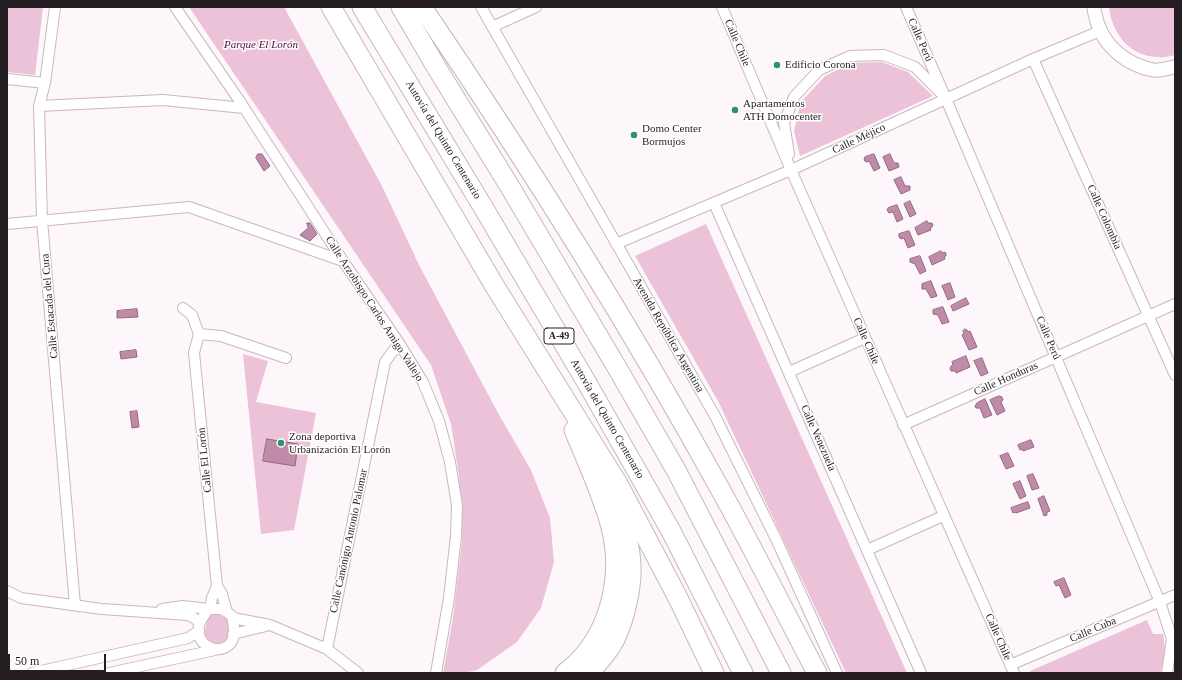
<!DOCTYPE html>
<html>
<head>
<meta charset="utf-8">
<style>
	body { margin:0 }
	#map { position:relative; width:1182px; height:680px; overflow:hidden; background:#fdf6fa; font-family:"Times New Roman",serif }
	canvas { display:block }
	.frame { position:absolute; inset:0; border:8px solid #241d21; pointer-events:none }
	.scale { position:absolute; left:8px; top:654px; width:98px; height:18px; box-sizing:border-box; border:2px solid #241d21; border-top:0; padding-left:5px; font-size:12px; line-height:14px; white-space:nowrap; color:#241d21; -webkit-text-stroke:3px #fff; paint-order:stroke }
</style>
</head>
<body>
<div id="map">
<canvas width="1182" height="680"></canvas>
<div class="frame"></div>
<div class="scale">50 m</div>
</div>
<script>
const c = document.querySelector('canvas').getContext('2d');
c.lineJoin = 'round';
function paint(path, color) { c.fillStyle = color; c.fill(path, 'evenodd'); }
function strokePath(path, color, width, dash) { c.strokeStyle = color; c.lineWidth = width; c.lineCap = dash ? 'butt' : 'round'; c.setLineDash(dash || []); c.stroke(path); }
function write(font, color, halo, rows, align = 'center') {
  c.font = font + ' "Times New Roman",serif'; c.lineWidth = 3; c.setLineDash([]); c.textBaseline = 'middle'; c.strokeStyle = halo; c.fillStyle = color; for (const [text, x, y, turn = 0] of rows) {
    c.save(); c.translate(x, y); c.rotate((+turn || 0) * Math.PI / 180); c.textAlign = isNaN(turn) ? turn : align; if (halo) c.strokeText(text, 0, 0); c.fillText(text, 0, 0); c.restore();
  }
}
const green = new Path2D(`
	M7,7H43L35,75L7,72Z
	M189,7H284L382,186L419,265L498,413L531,470L550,518L554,562L541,608L517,642L477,670L464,673H443L453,618L462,541L459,476L451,424L431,365Z
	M1109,7H1175V55C1170,56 1164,58 1159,57C1130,57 1112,34 1109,7Z
	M882,62L908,72L933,96L800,156L794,131L801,102L825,76L851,63Z
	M706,224L907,673H846L718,401L635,256Z
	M243,354L268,361L256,402L316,413L294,530L261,534Z
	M216,613L226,617L230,624L227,639L218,646L208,643C202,634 206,627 208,617Z
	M1147,620L1153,634H1163C1166,647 1165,660 1160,673H1030V671Z`);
const water = new Path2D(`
	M258,154H262L270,166L264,171L256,158Z
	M874,154L880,168L874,171L869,161L866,162L864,160L865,157Z
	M890,154L894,163H898L899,167L889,171L883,157Z
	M901,177L905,186H910V190L901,194L894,180Z
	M910,201L916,214L910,217L904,204Z
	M897,205L903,219L897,222L893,212L889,213L887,210L888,208Z
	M927,221L928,223H931L933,224L932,227L930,228L931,230L918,235L915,228Z
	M307,223H310L317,234L310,241L300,235L308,228Z
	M909,231L915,245L908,248L904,238L901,239L899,237V234Z
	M941,251L942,253L945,252L946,254V256L944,257L945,259L932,265L929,257Z
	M920,256L926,271L920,274L915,264L910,262V259Z
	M931,281L937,296L931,298L926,289H922V284Z
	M950,283L955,297L948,300L942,286Z
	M966,298L969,304L953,311L951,306Z
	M943,307L949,322L942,324L938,315L933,314V310Z
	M137,309L138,317L117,318V311Z
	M965,329L967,330L968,332L970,331L977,347L969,350L962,335L964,334L963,331Z
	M136,350L137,357L121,359L120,352Z
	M966,356L970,367L956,373V371H951L950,368L953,364L952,362Z
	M982,358L988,373L981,376L974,361Z
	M999,396L1002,397L1003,400L1001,402L1005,411L997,415L990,400Z
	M985,399L992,415L984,418L980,408H976L975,406L977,403Z
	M137,411L139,427L132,428L130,412Z
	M267,439L298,444L295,466L263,461Z
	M1031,440L1034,447L1023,451L1022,449L1020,450L1018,445Z
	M1008,453L1014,466L1006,469L1000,456Z
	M1033,474L1039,488L1032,490L1027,476Z
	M1020,481L1026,496L1020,499L1013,484Z
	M1044,496L1050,511L1047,512V515L1044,516L1038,499Z
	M1028,502L1030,508L1016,513L1015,512L1013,513L1011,508Z
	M1064,578L1071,595L1065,598L1059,585L1056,586L1054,582Z`);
const minor = new Path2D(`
	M55,7L45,83L39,106L42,220L75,605
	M175,7L239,100L343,261L399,343L423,382L439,421L450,462L457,505L456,536L449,598L436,673
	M481,7L715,416L777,541L837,673
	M722,7L791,170L1014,673
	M906,7L946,99L1160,602L1172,639L1167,673
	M492,27L536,7
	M1033,59L1175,375
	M7,79L45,83
	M39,106L163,100L244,108
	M789,154L784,123L794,97L819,70L850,56L884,55L915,67L942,94
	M714,203L921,673
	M7,224L189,207L343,261
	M616,244L791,170L1033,59L1100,31
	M183,308L192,315L199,334
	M789,372L865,338
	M903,425L1175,304
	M867,550L943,516
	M7,591L21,598L102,609L188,615L194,618L200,623
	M162,609L183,606L208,609H221L227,612L232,616C233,622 235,629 234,635C229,661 190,648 200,622C202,618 206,613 208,609
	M210,609L212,598L217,586
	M227,612L222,594L217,586L194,353L199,334L221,336L286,358
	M233,618L270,625L327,649L358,673
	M233,634L266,626
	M327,649L385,362L399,343
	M1010,665L1175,595
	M32,673L188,638L199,631
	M109,673L215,650`);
const tertiary = new Path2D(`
	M1094,7C1094,12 1096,17 1097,22C1105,48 1128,65 1153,70C1160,71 1168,68 1175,67`);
const motorway = new Path2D(`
	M331,7L494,285L618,484L678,598L714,673
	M362,7L483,207L587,383L671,531L743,673
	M401,7L438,70L510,187L619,371L676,470L781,673
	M422,7C528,163 628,322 719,487C753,548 784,611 817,673
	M565,673C609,640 624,579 611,527C602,493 587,462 574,430
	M589,673C599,662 610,650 616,637C625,618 632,586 631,566C631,542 618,512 611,489`);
const markers = [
	[777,65,4,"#2f926d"],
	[735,110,4,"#2f926d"],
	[634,135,4,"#2f926d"],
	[281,443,4,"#2f926d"]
];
const shields = [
	[559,336,30]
];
const shieldNames = [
	["A-49",559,336]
];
const streetNames = [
	["Calle Perú",920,40,66],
	["Calle Chile",737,43,67],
	["Calle Méjico",859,139,-25],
	["Autovía del Quinto Centenario",443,140,59],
	["Calle Colombia",1104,217,66],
	["Calle Estacada del Cura",50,306,-95],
	["Calle Arzobispo Carlos Amigo Vallejo",374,309,57],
	["Avenida República Argentina",668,335,60],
	["Calle Perú",1048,338,67],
	["Calle Chile",866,341,66],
	["Calle Honduras",1006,379,-24],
	["Autovía del Quinto Centenario",607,419,60],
	["Calle Venezuela",818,438,66],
	["Calle El Lorón",205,460,-96],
	["Calle Canónigo Antonio Palomar",349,541,-78],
	["Calle Cuba",1093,630,-23],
	["Calle Chile",998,637,66]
];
const parkNames = [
	["Parque El Lorón",261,45]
];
const poiNames = [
	["Edificio Corona",785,65],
	["Apartamentos",743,104],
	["ATH Domocenter",743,117],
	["Domo Center",642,129],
	["Bormujos",642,142],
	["Zona deportiva",289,437],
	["Urbanización El Lorón",289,450]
];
paint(green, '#ecc2d9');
paint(water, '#c08aa9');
strokePath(water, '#916980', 1);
strokePath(minor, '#c8b7c0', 12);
strokePath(tertiary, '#c8b7c0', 15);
strokePath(motorway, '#c8b7c0', 21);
strokePath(minor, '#fff', 10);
strokePath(tertiary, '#fff', 13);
strokePath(motorway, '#fff', 19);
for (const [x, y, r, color] of markers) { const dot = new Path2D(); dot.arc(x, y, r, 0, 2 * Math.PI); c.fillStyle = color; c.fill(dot); strokePath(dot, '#fff', 1.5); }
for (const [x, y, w] of shields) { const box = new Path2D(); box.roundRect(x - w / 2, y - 8, w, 16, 3); c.fillStyle = '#fff'; c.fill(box); strokePath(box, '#241d21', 1); }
write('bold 10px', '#241d21', null, shieldNames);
write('11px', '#241d21', '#fff', streetNames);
write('italic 11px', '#4b0936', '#fff', parkNames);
write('11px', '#241d21', '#fff', poiNames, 'left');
</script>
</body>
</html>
